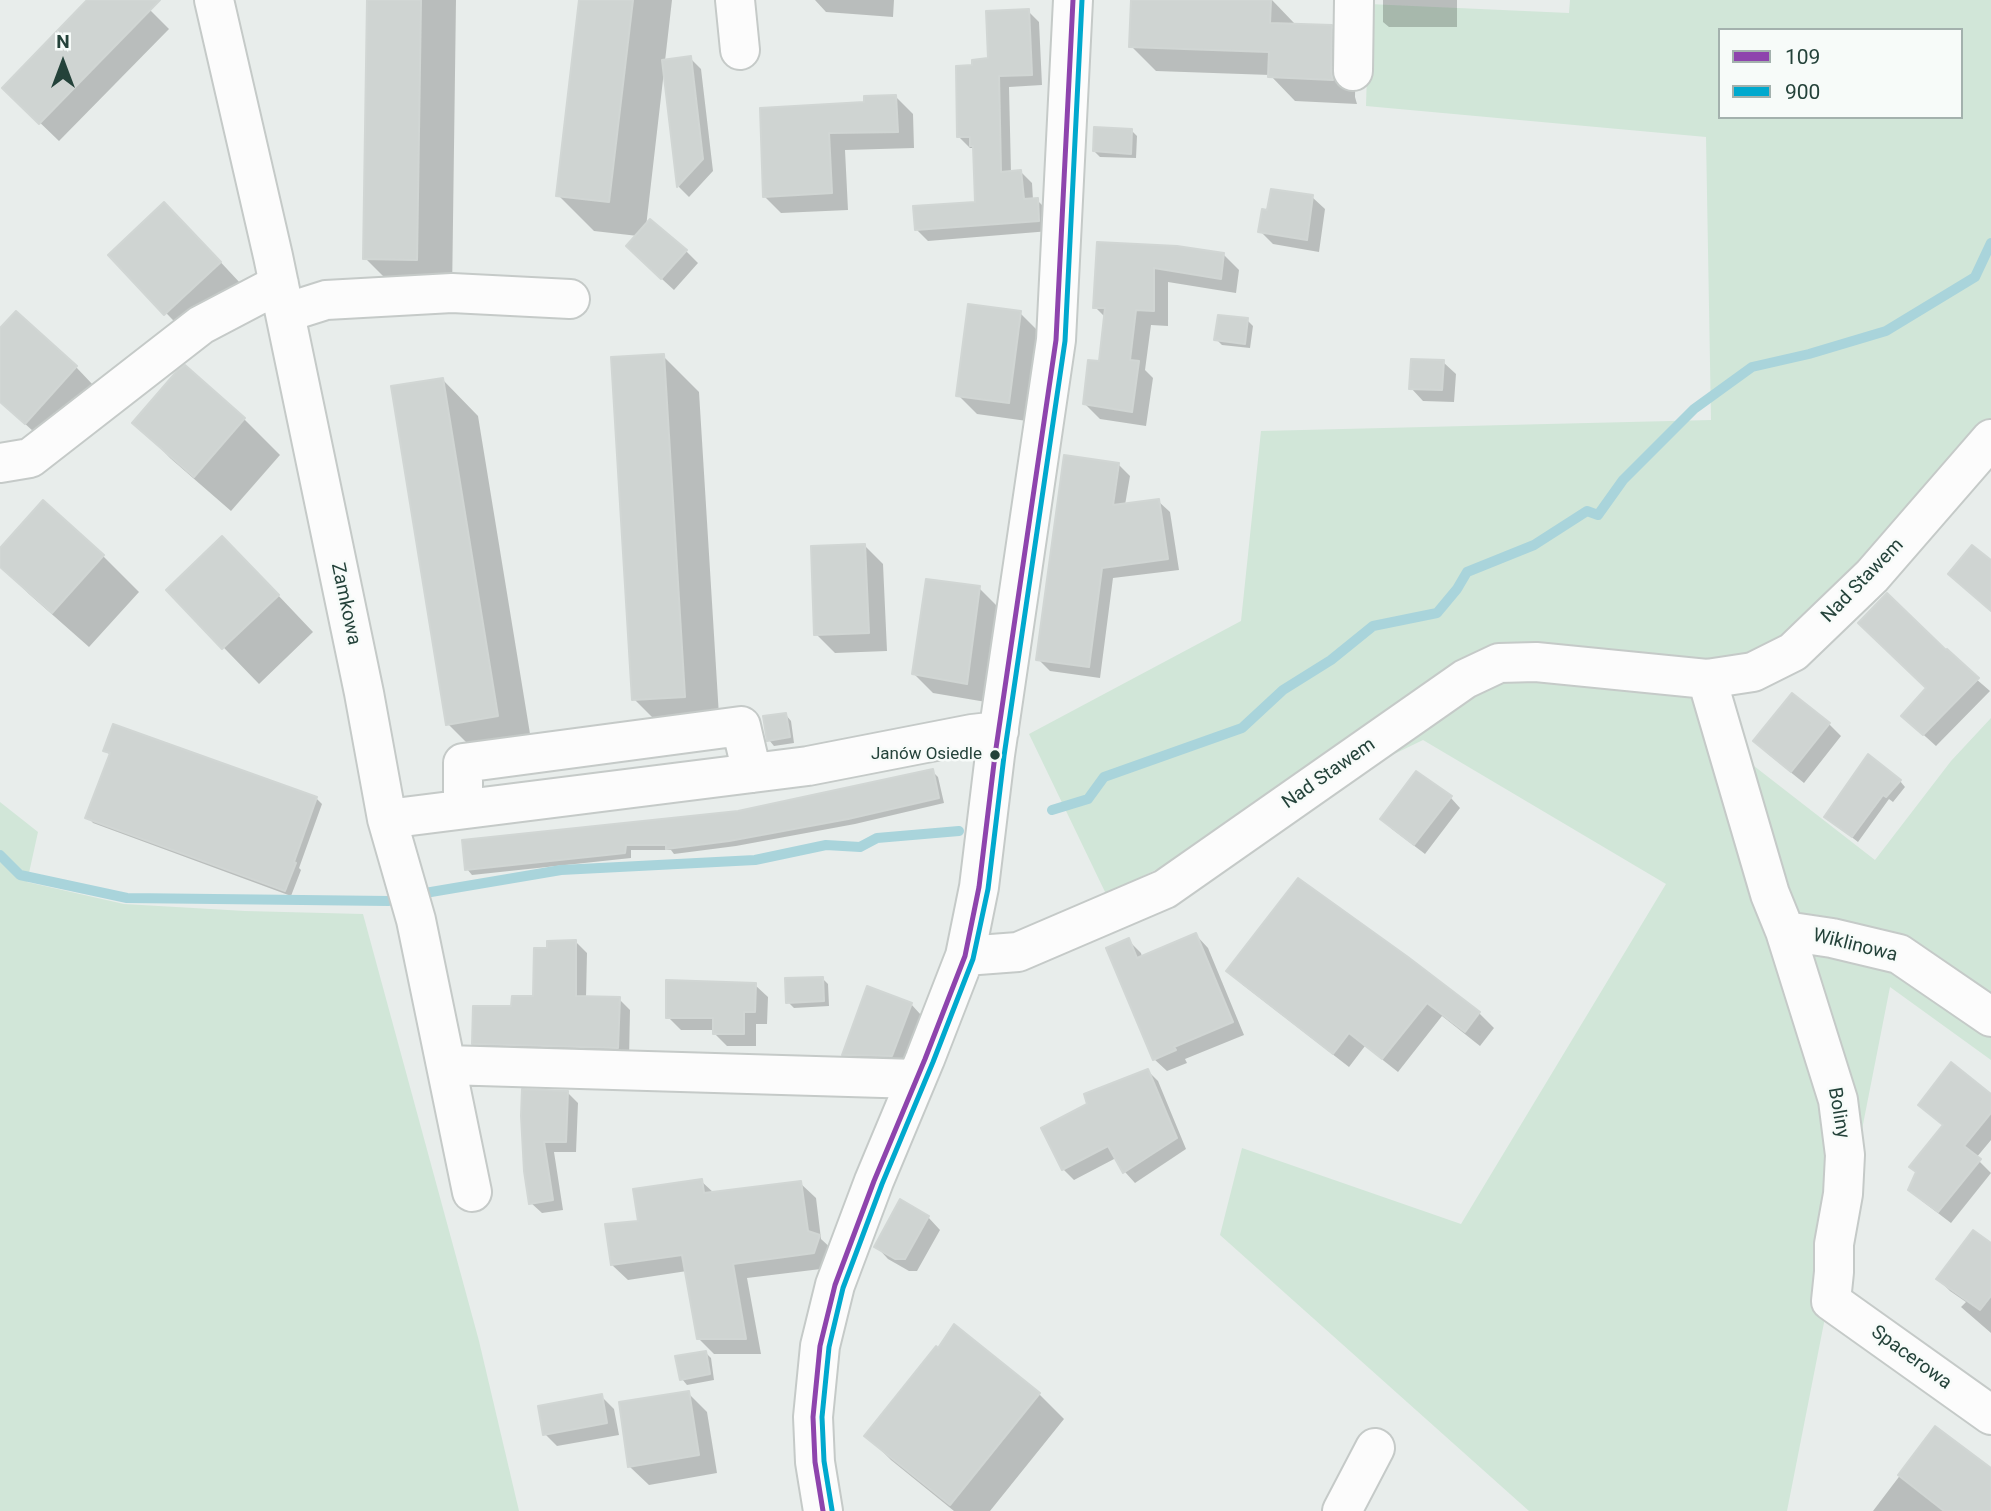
<!DOCTYPE html>
<html>
<head>
<meta charset="utf-8">
<style>
	body { margin:0 }
	#map { position:relative; width:1991px; height:1511px; overflow:hidden; background:#e8edeb; font-family:Roboto,sans-serif }
	canvas { display:block }
	.legend { position:absolute; left:1718px; top:28px; width:245px; height:91px; box-sizing:border-box; background:#f7fbf9; border:2px solid #a3b1ad; margin:0; padding:9px 12px; list-style:none; font-size:21px; color:#24423a }
	.legend li { display:flex; align-items:center; gap:14px; height:35px }
	.legend b { width:35px; border:2px solid #a3b1ad }
	.north { position:absolute; left:28px; top:28px; width:70px; height:70px; -webkit-text-stroke:5px #f7fbf9; paint-order:stroke; rotate:0deg; font-size:19px; font-weight:700; line-height:28px; text-align:center; color:#24423a }
	.north::after { content:''; display:block; margin:auto; width:24px; height:32px; background:#24423a; clip-path:polygon(50% 0,100% 100%,50% 72%,0 100%) }
</style>
</head>
<body>
<div id="map">
<canvas width="1991" height="1511"></canvas>
<ul class="legend">
<li><b style="height:9px;background:#8e44ad"></b>109</li>
<li><b style="height:9px;background:#00a9ce"></b>900</li>
</ul>
<div class="north">N</div>
</div>
<script>
const c = document.querySelector('canvas').getContext('2d');
c.lineJoin = 'round';
function paint(path, color) { c.fillStyle = color; c.fill(path, 'evenodd'); }
function strokePath(path, color, width, dash) { c.strokeStyle = color; c.lineWidth = width; c.lineCap = dash ? 'butt' : 'round'; c.setLineDash(dash || []); c.stroke(path); }
function write(font, color, halo, rows, align = 'center') {
  c.font = font + ' Roboto,sans-serif'; c.lineWidth = 5; c.setLineDash([]); c.textBaseline = 'middle'; c.strokeStyle = halo; c.fillStyle = color; for (const [text, x, y, turn = 0] of rows) {
    c.save(); c.translate(x, y); c.rotate((+turn || 0) * Math.PI / 180); c.textAlign = isNaN(turn) ? turn : align; if (halo) c.strokeText(text, 0, 0); c.fillText(text, 0, 0); c.restore();
  }
}
const green = new Path2D(`
	M1570,0H1991V453L1732,695L1729,705L1745,759L1875,860L1951,761L1991,718V1060L1890,987L1787,1511H1529L1220,1235L1242,1148L1461,1224L1666,884L1423,740L1106,894L1029,734L1241,621L1261,431L1711,420L1706,137L1366,106L1369,4L1569,13ZM1720,30H1961V117H1720Z
	M0,802L38,832L27,882L124,904L245,911L363,914L479,1341L519,1511H0Z`);
const shadow = new Path2D(`
	M90,0H140L169,29L59,141L4,88Z
	M369,0H456L452,295L401,294L365,258Z
	M581,0H672L665,61L690,58L701,69L713,171L689,197L679,187L665,71H664L646,227L686,251L698,263L674,290L640,259L638,236L594,231L558,195Z
	M815,0H894L893,17L826,12Z
	M1133,0H1272L1295,24L1331,27L1356,52L1355,97L1357,104L1295,101L1270,75L1156,71L1131,46Z
	M1383,0H1457V27H1389L1383,22Z
	M1028,11L1039,22L1042,85L1009,87L1011,173L1021,172L1032,183L1033,200H1037L1049,212L1050,231L928,241L917,230L977,204L975,148H970L959,137L974,66L990,60Z
	M896,97L913,114L914,148L845,150L848,210L781,213L764,196L761,109L866,104Z
	M1131,130L1137,136L1136,158L1100,157L1094,151Z
	M1312,197L1325,209L1319,252L1273,244L1260,231L1268,212Z
	M200,240L255,299L201,349L110,255Z
	M1099,244L1223,254L1239,270L1236,293L1168,282V326L1151,325L1145,370L1153,378L1146,426L1100,419L1085,404L1100,363L1106,318L1095,307Z
	M1020,313L1039,332L1027,421L977,414L958,395Z
	M1247,320L1253,326L1250,348L1222,345L1216,339Z
	M0,331L76,367L94,386L45,442L0,401Z
	M663,356L699,392L720,732L670,735L634,699Z
	M1443,362L1456,374L1454,402L1423,401L1411,388Z
	M185,367L244,419L280,455L231,511L170,458L135,422Z
	M443,380L478,416L533,752L484,760L448,724Z
	M1118,464L1130,476L1125,505L1158,501L1170,512L1179,570L1113,578L1100,678L1050,671L1038,659Z
	M43,503L103,556L139,592L89,647L29,594L0,565V551Z
	M864,545L883,564L887,651L835,653L816,634Z
	M258,574L313,632L259,684L168,590Z
	M979,588L998,607L986,702L933,693L914,674Z
	M1946,653L1990,691L1936,746L1916,728L1928,688Z
	M786,715L791,721L794,743L774,746L769,740Z
	M1829,724L1841,736L1804,783L1768,754L1756,741Z
	M106,751L316,798L322,804L299,868L301,870L291,896L93,823L88,817L111,756Z
	M932,771L938,777L944,803L855,824L736,846L674,854L671,850H631V858L472,875L467,869Z
	M1900,781L1905,787L1893,802L1889,799L1858,842L1832,822Z
	M1451,798L1460,808L1425,854L1392,829L1382,819Z
	M1196,935L1208,948L1244,1035L1185,1059L1187,1063L1167,1071L1154,1059L1128,940L1141,953L1142,957Z
	M576,942L587,953L586,998L619,999L630,1010L629,1059L485,1054L474,1043L513,1007L534,998L548,949Z
	M1408,958L1479,1013L1494,1028L1480,1046L1442,1016L1398,1072L1365,1046L1349,1067L1243,985L1228,971Z
	M822,978L828,984L829,1006L794,1008L788,1002Z
	M755,985L768,997L767,1024H756V1046H727L714,1033V1030H681L668,1017Z
	M911,1004L921,1015L902,1066L854,1065L844,1054Z
	M1148,1071L1158,1081L1186,1149L1135,1183L1125,1172L1116,1158L1074,1180L1063,1169Z
	M567,1092L578,1103L576,1152H554L563,1210L542,1213L531,1203L523,1116Z
	M1991,1096V1140L1976,1158L1991,1173L1951,1223L1922,1201L1910,1189L1944,1126L1920,1105Z
	M701,1181L714,1193L800,1183L816,1198L821,1239L834,1251L829,1268L747,1278L761,1354H714L698,1338L687,1271L628,1280L612,1265L640,1222Z
	M928,1217L940,1230L917,1271H909L888,1259L876,1246Z
	M1991,1248V1333L1961,1307L1966,1302L1950,1291L1938,1279Z
	M954,1327L1039,1394L1064,1419L990,1511H954L891,1460L867,1436L939,1351Z
	M705,1352L711,1358L714,1380L687,1385L682,1379Z
	M688,1393L707,1412L717,1473L649,1485L630,1467Z
	M601,1396L614,1409L619,1435L557,1446L545,1434Z
	M1936,1428L1991,1471V1511H1873Z`);
const stream = new Path2D(`
	M1052,810L1088,799L1104,777L1242,728L1283,690L1331,660L1373,626L1437,613L1457,589L1467,572L1534,545L1587,511L1598,515L1623,480L1694,409L1752,367L1809,354L1886,331L1975,277L1991,243
	M0,855L20,875L127,898L389,901
	M425,893L561,870L755,860L826,845L860,847L877,838L959,831`);
const building = new Path2D(`
	M87,0H160L39,124L2,88Z
	M367,0H421L417,260L363,259Z
	M579,0H633L609,202L556,196Z
	M1131,0H1271L1270,23L1332,25L1331,71L1333,80L1268,77L1269,52L1129,47Z
	M1029,9L1032,75L999,76L1001,172L1021,170L1024,199L1038,198L1039,221L915,230L913,206L975,202L973,146H970V137H957L956,66L972,65V60L988,58L986,11Z
	M691,56L703,159L677,187L662,60Z
	M896,95L898,132L829,133L832,193L763,197L760,108L864,102V96Z
	M1094,127L1132,129L1131,154L1093,151Z
	M1271,189L1313,195L1307,240L1258,232L1262,209L1267,210Z
	M164,202L221,262L164,315L108,255Z
	M650,219L687,250L661,279L626,246Z
	M1097,242L1177,246L1224,253L1221,279L1154,268V311L1136,310L1130,360L1139,361L1132,412L1083,404L1088,360L1099,361L1105,308H1093Z
	M968,304L1021,311L1009,403L956,396Z
	M16,311L77,366L25,424L0,402V328Z
	M1218,315L1248,318L1245,344L1214,340Z
	M664,354L685,697L632,700L611,357Z
	M1411,359L1444,360L1442,390L1409,389Z
	M185,365L245,418L194,477L132,423L177,371Z
	M443,378L498,716L446,725L391,386Z
	M1064,455L1119,463L1113,505L1159,499L1168,559L1102,568L1089,667L1036,660Z
	M43,500L104,555L52,613L0,567V548Z
	M222,536L279,595L222,649L166,590Z
	M865,544L869,633L814,635L811,546Z
	M1972,545L1991,560V611L1948,574Z
	M926,579L980,586L967,684L912,674Z
	M1887,593L1946,650L1947,649L1979,678L1923,735L1901,716L1926,688L1858,623Z
	M1792,693L1830,723L1791,772L1753,741Z
	M786,713L790,737L767,741L763,716Z
	M113,724L317,797L294,862L296,863L285,891L85,818L110,753L103,751Z
	M1868,754L1901,780L1886,797L1883,795L1852,837L1824,817Z
	M933,769L939,798L848,819L729,841L666,849V845H626L625,853L465,870L462,840L738,811Z
	M1416,771L1452,796L1414,845L1380,819Z
	M1298,878L1408,957L1480,1012L1465,1032L1427,1003L1382,1059L1349,1033L1333,1054L1226,971Z
	M1196,933L1233,1022L1174,1047L1176,1050L1153,1060L1106,948L1129,938L1137,958Z
	M576,940V996L620,997L618,1048L472,1044L473,1006H511L512,996H533L534,948H547V941Z
	M823,977L824,1001L786,1003L785,978Z
	M666,980L756,983L755,1012H744V1034H713V1018H666Z
	M867,986L912,1003L892,1056L842,1055Z
	M1951,1062L1991,1094V1113L1964,1146L1981,1159L1938,1212L1908,1190L1916,1172L1909,1167L1943,1125L1918,1105Z
	M1148,1069L1177,1138L1123,1173L1108,1146L1062,1170L1041,1128L1087,1104L1084,1094Z
	M522,1089L568,1091L566,1142H544L553,1200L529,1204L524,1171L521,1116Z
	M702,1179L704,1193L801,1181L808,1231L820,1235L814,1253L733,1264L746,1339H697L682,1255L611,1265L605,1224L638,1221L633,1189Z
	M900,1199L929,1216L905,1259H895L874,1247Z
	M1973,1230L1991,1243V1296L1980,1310L1936,1279Z
	M954,1324L1040,1393L950,1505L864,1436L936,1346L938,1348Z
	M706,1351L710,1374L680,1380L675,1356Z
	M689,1391L699,1455L628,1467L619,1402Z
	M602,1394L607,1423L543,1435L538,1406Z
	M1935,1426L1991,1468V1511H1944L1898,1475Z`);
const minor = new Path2D(`
	M214,0L273,256L364,693L387,819L416,920L472,1192
	M735,0L740,50
	M1353,71L1354,0
	M285,313L326,300L452,293L570,299
	M0,463L30,458L201,325L279,284
	M1707,679L1770,894L1785,931L1838,1100L1845,1155L1843,1194L1834,1244V1272L1831,1301L1991,1415
	M463,809V763L741,726L752,773
	M387,819L808,766L972,734L999,731
	M1785,931L1832,938L1899,954L1991,1017
	M965,956L1018,952L1165,889L1465,679L1499,663L1536,662L1707,679L1753,672L1793,652L1872,576L1991,439
	M446,1065L916,1079
	M823,1511L815,1462L813,1417L820,1346L835,1285L874,1181L925,1059L965,956L979,887L995,755L1056,340L1073,0
	M1342,1511L1375,1448`);
const bus1 = new Path2D(`
	M823,1511L815,1462L813,1417L820,1346L835,1285L874,1181L925,1059L965,956L979,887L995,755L1056,340L1073,0`);
const bus2 = new Path2D(`
	M832,1510L824,1461L822,1417L829,1347L843,1288L882,1184L933,1062L973,959L988,889L1004,756L1065,341L1082,0`);
const markers = [
	[995,755,6,"#24423a"]
];
const busNames = [
	["Janów Osiedle",982,755]
];
const streetNames = [
	["Nad Stawem",1863,581,-46],
	["Zamkowa",345,604,78],
	["Nad Stawem",1329,774,-35],
	["Wiklinowa",1855,946,14],
	["Boliny",1838,1113,80],
	["Spacerowa",1911,1358,36]
];
paint(green, '#d1e6d8');
paint(shadow, '#0003');
strokePath(stream, '#a9d4db', 10);
paint(building, '#cfd4d2');
strokePath(building, '#d1d6d4', 2);
strokePath(minor, '#c5cac8', 42);
strokePath(minor, '#fcfcfc', 38);
strokePath(bus1, '#8e44ad', 5);
strokePath(bus2, '#00a9ce', 5);
for (const [x, y, r, color] of markers) { const dot = new Path2D(); dot.arc(x, y, r, 0, 2 * Math.PI); c.fillStyle = color; c.fill(dot); strokePath(dot, '#f7fbf9', 2.5); }
write('17px', '#24423a', '#f7fbf9', busNames, 'right');
write('19px', '#24423a', '#f7fbf9', streetNames);
</script>
</body>
</html>
